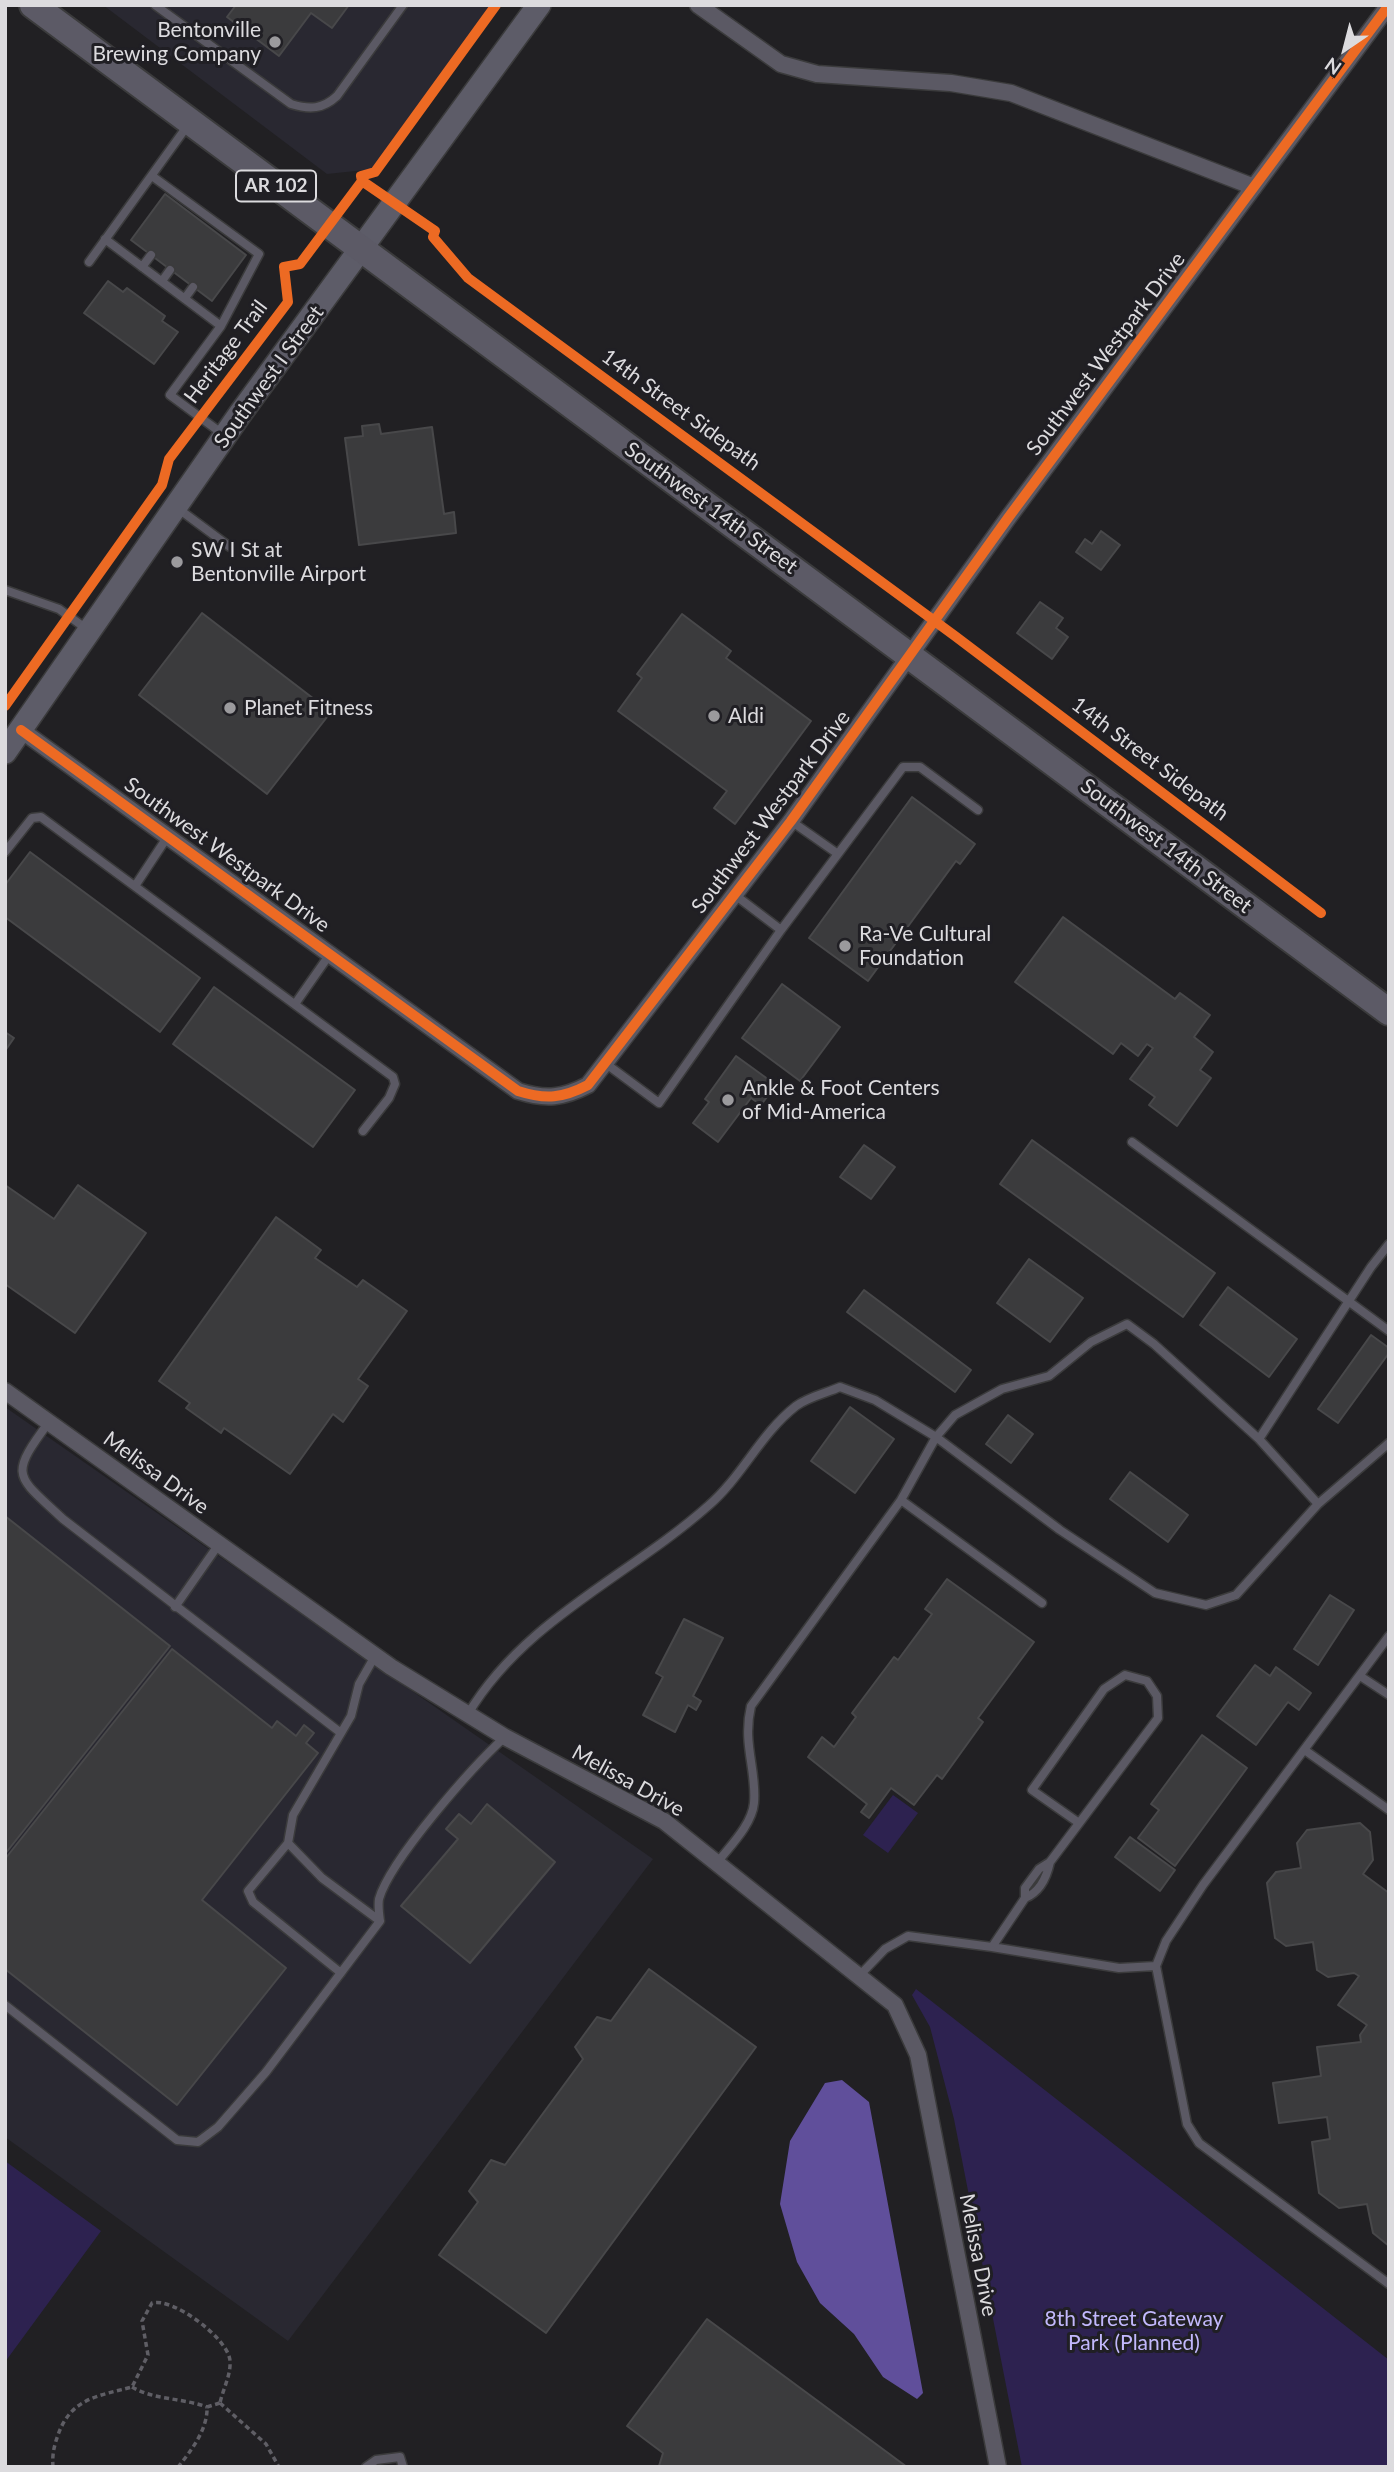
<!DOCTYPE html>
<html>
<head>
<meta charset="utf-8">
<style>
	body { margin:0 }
	#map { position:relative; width:1394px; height:2472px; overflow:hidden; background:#212023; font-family:Lato,sans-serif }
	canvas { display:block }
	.frame { position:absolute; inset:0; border:7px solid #dcdbde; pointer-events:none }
	.north { position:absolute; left:1310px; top:14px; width:70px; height:70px; -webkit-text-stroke:5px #201f24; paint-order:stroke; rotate:215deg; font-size:19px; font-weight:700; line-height:28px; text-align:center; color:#dcdbde }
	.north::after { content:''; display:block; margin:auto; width:24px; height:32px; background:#dcdbde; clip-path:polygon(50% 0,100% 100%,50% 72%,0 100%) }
</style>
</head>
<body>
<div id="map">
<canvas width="1394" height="2472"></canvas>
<div class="frame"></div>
<div class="north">N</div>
</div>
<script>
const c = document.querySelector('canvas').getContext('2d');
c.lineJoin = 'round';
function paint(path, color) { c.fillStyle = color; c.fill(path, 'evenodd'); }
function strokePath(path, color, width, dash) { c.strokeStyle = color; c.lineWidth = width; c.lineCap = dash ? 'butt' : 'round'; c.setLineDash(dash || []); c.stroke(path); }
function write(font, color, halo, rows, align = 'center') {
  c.font = font + ' Lato,sans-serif'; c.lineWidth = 6; c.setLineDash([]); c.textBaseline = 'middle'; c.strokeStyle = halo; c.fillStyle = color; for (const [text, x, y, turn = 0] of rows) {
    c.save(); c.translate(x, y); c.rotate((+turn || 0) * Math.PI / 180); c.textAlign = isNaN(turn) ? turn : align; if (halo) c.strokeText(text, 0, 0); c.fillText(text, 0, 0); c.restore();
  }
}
const built = new Path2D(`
	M103,5H492L374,169L327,174Z
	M5,1407L653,1859L288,2341L5,2137Z`);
const green = new Path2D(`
	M893,1795L918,1813L888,1853L863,1835Z
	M916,1989L1389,2360V2467H1022L954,2119L930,2027L912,1995Z
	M5,2161L101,2231L5,2362Z`);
const water = new Path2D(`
	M842,2080L869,2102L923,2393L917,2399L883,2377L854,2334L820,2303L797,2262L780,2204L790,2141L825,2083Z`);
const building = new Path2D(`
	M236,5H349L332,28L311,13L279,56L227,17Z
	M165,194L246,255L212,301L131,240Z
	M108,281L123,292L127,288L165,316L162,321L178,332L154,364L84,313Z
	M379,424L381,434L432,427L444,514L454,512L456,533L359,545L345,438L363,436L362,426Z
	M1101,531L1120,545L1101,570L1076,552L1085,539L1092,544Z
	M1040,602L1063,618L1056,628L1068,637L1052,659L1017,633Z
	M202,613L331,712L267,794L139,695Z
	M682,614L731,651L726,658L811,721L735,824L714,808L727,791L618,711L642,678L637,674Z
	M912,797L975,844L960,864L956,861L868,981L809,938Z
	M30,852L200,978L160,1032L5,917V885Z
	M1063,917L1175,999L1180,993L1210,1015L1194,1037L1213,1052L1200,1070L1211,1078L1177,1126L1149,1105L1155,1097L1130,1079L1153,1048L1147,1044L1138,1056L1121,1043L1113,1054L1015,982Z
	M782,984L840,1027L800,1081L742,1038Z
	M214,987L355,1090L313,1147L173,1044Z
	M5,1032L14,1038L5,1051Z
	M736,1056L776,1085L761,1105L751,1098L718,1142L693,1123L709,1102L705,1099Z
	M1032,1140L1215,1273L1183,1317L1000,1184Z
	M864,1145L895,1167L871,1199L840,1177Z
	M5,1185L54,1219L78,1185L146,1233L75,1333L5,1284Z
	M276,1217L321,1250L315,1258L357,1287L363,1280L407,1311L358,1379L368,1386L343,1422L333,1414L290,1474L224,1428L221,1433L186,1408L190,1403L159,1381Z
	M1029,1259L1083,1298L1050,1342L997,1303Z
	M1228,1287L1297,1339L1269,1377L1200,1325Z
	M864,1290L971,1370L955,1392L847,1312Z
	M1371,1335L1389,1348V1353L1338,1423L1318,1409Z
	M850,1407L894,1439L855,1493L811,1461Z
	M1008,1415L1033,1434L1011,1463L986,1444Z
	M1130,1472L1188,1515L1168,1542L1110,1499Z
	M5,1516L170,1646L5,1854Z
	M947,1579L1034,1642L978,1718L983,1722L942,1779L937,1775L914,1805L891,1788L869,1818L861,1812L867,1804L808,1757L822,1737L834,1747L856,1717L852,1713L894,1657L898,1660L932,1614L925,1609Z
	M1330,1595L1354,1610L1318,1665L1294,1649Z
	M684,1619L723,1638L693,1696L701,1701L696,1710L688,1705L675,1732L643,1715L663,1677L656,1673Z
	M172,1649L272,1728L277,1721L296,1736L304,1725L314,1733L306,1743L318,1753L202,1900L286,1968L177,2105L5,1969V1859Z
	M1255,1665L1270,1676L1276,1667L1311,1693L1299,1710L1288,1702L1256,1745L1217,1716Z
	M1202,1735L1247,1768L1175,1866L1138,1838L1159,1810L1151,1804Z
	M487,1804L555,1862L470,1963L401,1906L458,1839L446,1829L459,1814L471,1824Z
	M1360,1823L1370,1832L1373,1860L1363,1874L1389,1893V2246L1373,2233L1367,2204L1339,2208L1319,2193L1312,2142L1330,2139L1327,2117L1279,2123L1273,2083L1321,2076L1317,2047L1361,2042L1360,2035L1367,2025L1338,2005L1359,1976L1354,1973L1328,1977L1317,1970L1313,1942L1286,1946L1275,1938L1267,1883L1276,1872L1301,1868L1297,1843L1307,1830Z
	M1130,1837L1175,1870L1160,1891L1115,1857Z
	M649,1969L756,2047L546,2333L439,2255L478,2202L469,2191L491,2160L505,2165L583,2059L575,2047L597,2017L611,2021Z
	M707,2319L907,2467L659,2466L663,2453L627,2426Z`);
const path = new Path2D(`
	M132,2387C154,2400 183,2398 207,2407
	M220,2403L266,2444L279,2467
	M53,2467C52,2455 54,2446 58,2435C71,2398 98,2396 132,2387L148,2355L142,2321L152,2303C173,2297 229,2339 230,2361C231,2375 223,2389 220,2403
	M178,2467C191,2451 208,2429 207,2407L220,2403`);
const lane = new Path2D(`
	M155,5L291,104C310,110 323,109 337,96L403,5
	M152,176L259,254L221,326L170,395L224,435
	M105,239L221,326
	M89,262L188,125
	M142,267L151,255
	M162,281L170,270
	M185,298L193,287
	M176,507L230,547
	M5,590L59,609L88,630
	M791,821L838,854
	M5,852L32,818L41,817L393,1077L395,1084L389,1098L363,1131
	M135,886L168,836
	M735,895L781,930L903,767H920L978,810
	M295,1004L330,954
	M605,1063L659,1103L781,930
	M1132,1142L1389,1331
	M49,1422C8,1477 16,1475 63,1519L341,1733
	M1259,1439L1154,1344L1127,1324L1091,1342L1049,1376L1002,1389L955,1415L936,1437L1060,1530L1155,1593L1206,1605L1236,1595L1318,1504L1389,1443
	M1318,1504L1259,1439L1371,1267L1389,1244
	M175,1607L219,1544
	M375,1656L359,1684L351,1716L293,1815L288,1843L322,1878L380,1921
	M1360,1676L1389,1695
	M468,1714C524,1620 629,1576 708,1506C742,1477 760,1434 796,1406C808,1397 826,1393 840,1387L875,1400L936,1437L901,1500
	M1306,1751L1389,1810
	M288,1843L248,1891L253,1902L341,1973
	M717,1863C729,1847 752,1825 754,1803C757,1770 742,1744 751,1706L901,1500L1042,1603
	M1025,1898V1888L1039,1869L1050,1862L1158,1718L1157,1696L1147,1681L1125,1675L1104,1689L1032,1790L1079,1823
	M992,1947L1119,1968L1156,1966L1166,1941L1203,1885L1389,1636
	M1156,1966L1187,2124L1199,2143L1389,2284
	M859,1976L885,1949L908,1936L992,1947L1025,1898C1040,1892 1047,1876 1050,1862
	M5,2005L177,2140L198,2142L218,2127L266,2072L380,1921C379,1914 378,1905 379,1899C390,1860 473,1766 505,1737
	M366,2467L376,2460L400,2457L403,2467`);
const street = new Path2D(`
	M698,5L781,64L817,74L951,83L1011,93L1254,187
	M21,730L518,1091C546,1100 563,1098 588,1085L791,821L1008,518L1389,5
	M5,1391L391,1667L505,1737L664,1821L895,2005L918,2055L998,2467`);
const secondary = new Path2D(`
	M5,752L240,414L539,5`);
const primary = new Path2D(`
	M33,5L1389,1012`);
const cycleway = new Path2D(`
	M362,181L435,231L433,237L468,278L955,636L1321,913
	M5,706L162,485L169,459L288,302L284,267L300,264L362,181L361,176L375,172L496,5
	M21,730L518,1091C546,1100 563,1098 588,1085L791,821L1008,518L1389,5`);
const markers = [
	[275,42,7,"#9b9a9d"],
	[177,562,7,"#9b9a9d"],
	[230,708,7,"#9b9a9d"],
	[714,716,7,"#9b9a9d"],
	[845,946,7,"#9b9a9d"],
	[728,1100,7,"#9b9a9d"]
];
const shields = [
	[276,186,80]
];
const shieldNames = [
	["AR 102",276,186]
];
const poiNames = [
	["Bentonville",261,30,"right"],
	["Brewing Company",261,54,"right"],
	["SW I St at",191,550],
	["Bentonville Airport",191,574],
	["Planet Fitness",244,708],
	["Aldi",728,716],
	["Ra-Ve Cultural",859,934],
	["Foundation",859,958],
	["Ankle & Foot Centers",742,1088],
	["of Mid-America",742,1112]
];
const streetNames = [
	["Heritage Trail",226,352,-53],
	["Southwest Westpark Drive",1106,354,-53],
	["Southwest I Street",269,377,-54],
	["14th Street Sidepath",681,410,36],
	["Southwest 14th Street",711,508,36],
	["14th Street Sidepath",1150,759,37],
	["Southwest Westpark Drive",771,812,-53],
	["Southwest 14th Street",1166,846,37],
	["Southwest Westpark Drive",227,855,36],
	["Melissa Drive",156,1473,36],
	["Melissa Drive",628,1781,29],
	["Melissa Drive",978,2255,79]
];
const parkNames = [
	["8th Street Gateway",1134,2319],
	["Park (Planned)",1134,2343]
];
paint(built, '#292831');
paint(green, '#2d2250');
paint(water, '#604f9b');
paint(building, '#3b3b3d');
strokePath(building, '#48484a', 2);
strokePath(lane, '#3b3b3c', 11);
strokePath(street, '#3b3b3c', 19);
strokePath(secondary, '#3b3b3c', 26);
strokePath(primary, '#3b3b3c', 30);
strokePath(path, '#5f5e65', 3.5, [5, 3.5]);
strokePath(lane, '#5b5964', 8);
strokePath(street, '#5b5964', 16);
strokePath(secondary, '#5d5c68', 23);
strokePath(primary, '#5c5a66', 26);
strokePath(cycleway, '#ed6a23', 10);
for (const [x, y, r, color] of markers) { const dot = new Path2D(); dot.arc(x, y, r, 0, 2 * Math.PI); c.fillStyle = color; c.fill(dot); strokePath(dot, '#201f24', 2.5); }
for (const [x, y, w] of shields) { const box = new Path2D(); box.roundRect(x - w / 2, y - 15.5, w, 31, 5); c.fillStyle = '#201f24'; c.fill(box); strokePath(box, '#dcdbde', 2); }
write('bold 19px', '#dcdbde', null, shieldNames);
write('21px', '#dcdbde', '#201f24', poiNames, 'left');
write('21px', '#dcdbde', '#201f24', streetNames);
write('21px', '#c2b8fc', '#201f24', parkNames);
</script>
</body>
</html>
